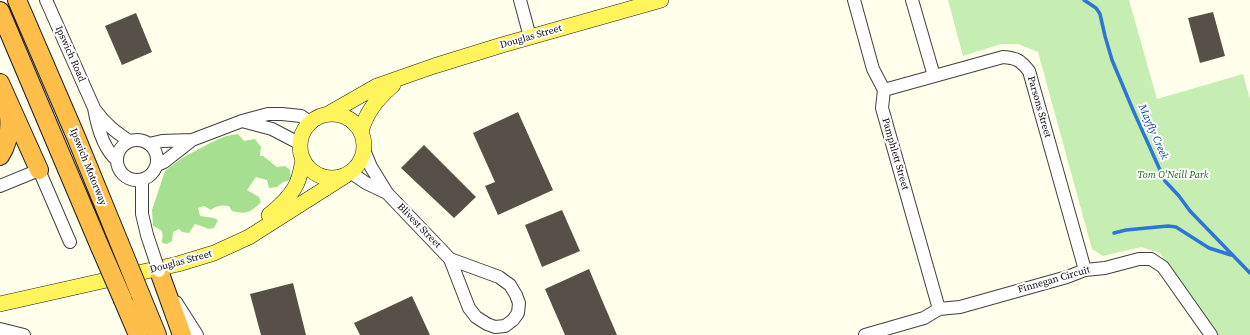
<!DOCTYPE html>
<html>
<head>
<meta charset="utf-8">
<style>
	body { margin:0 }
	canvas { display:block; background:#ffffec }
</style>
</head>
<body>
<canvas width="1250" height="335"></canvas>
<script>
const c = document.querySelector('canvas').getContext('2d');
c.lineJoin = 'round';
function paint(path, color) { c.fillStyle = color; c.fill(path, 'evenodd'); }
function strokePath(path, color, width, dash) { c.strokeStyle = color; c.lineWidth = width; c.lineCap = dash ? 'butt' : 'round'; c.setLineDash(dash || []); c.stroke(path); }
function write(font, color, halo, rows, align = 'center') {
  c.font = font + ' "Source Serif 4",serif'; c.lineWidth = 4; c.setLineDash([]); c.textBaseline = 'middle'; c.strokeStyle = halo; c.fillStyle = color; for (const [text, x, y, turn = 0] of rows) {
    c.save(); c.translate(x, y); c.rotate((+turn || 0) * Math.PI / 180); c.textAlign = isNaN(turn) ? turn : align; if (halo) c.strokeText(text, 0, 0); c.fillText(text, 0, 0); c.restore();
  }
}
const green = new Path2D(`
	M948,0H1129L1157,99L1243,74L1250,99V335H1215L1214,331L1160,253L1141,247L1103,256L1092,249L1038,52L1018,44H1001L963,56Z`);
const forest = new Path2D(`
	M238,134L244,141L255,139L261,147L260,156H263L277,167L285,166L290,170L291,178L288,181L283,182L277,187L269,188L267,180L256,177L247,190L259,197L261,202C251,212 247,215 232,211L229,206C222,205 217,205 211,210L204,206L198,208L200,216L214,218L218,220L214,228L208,229L204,227L195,224L189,233L182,232L179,229L173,232L172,241L167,244L162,243C163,231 164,231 153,226L152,210L165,171L182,158L210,143L226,136Z`);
const stream = new Path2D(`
	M1084,0L1096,8L1100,14L1105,36L1112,60L1133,110L1165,181L1179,196L1190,211L1250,273
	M1114,233L1126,230L1168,226L1176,227L1209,248L1231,255`);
const building = new Path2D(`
	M1213,12L1225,56L1200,63L1188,18Z
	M136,13L152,52L122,65L105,26Z
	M518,112L553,190L498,215L485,186L495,182L473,133Z
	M424,145L476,197L454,218L401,168Z
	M562,210L580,251L542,267L525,225Z
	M589,269L602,300L617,335H565L545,289Z
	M293,283L306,335H261L250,294Z
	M412,296L430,335H360L354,323Z`);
const minor = new Path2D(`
	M46,0L94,108C97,125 103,149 117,160
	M520,0L530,37
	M854,0L873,69L884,90L882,108L939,309
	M912,0L934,76
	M884,90L1003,57C1017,58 1020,60 1029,71L1085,270
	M96,111C105,124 116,132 129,141
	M242,121L272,129L293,140L300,143
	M117 160a20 20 0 1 1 40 0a20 20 0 1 1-40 0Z
	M149,144L162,141L192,140L242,121L268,114H282L301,116L310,122
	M364,150L371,167L387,193L450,259L469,308L476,317L487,324L495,327L505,326L513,320L518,313L519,303L516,295L510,285L499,277L450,259
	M157,165L164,162L192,140
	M350,172L366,183L387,193
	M142,180V214L147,235
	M0,186L39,170L70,242
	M176,302L197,335
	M0,329L24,335
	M865,335L924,318L939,309L960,307L1067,277L1085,270L1105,268L1139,259H1151L1163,267L1211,335`);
const major = new Path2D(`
	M300 146a32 32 0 1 1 64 0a32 32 0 1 1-64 0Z
	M328,114L377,86L434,66L502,45L661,0
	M361,131C367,111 377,99 393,85
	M269,215C279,207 289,198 295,187C300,179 301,169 303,160
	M0,304L178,264L214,253L249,237L345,176`);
const highway = new Path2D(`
	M17,0L76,137L119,242
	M0,11L100,247
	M0,83L39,170
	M0,156C9,142 11,125 8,109
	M159,271L182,335
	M141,296L157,335
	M123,300L138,335`);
const minorBridge = new Path2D(`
	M147,235L159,271`);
const highwayBridge = new Path2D(`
	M119,242L141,296
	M100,247L123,300`);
const streetNames = [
	["Douglas Street",531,37,-16],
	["Ipswich Road",70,54,66],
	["Parsons Street",1039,107,74],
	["Pamphlett Street",895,154,74],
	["Ipswich Motorway",88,167,68],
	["Blivest Street",419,226,46],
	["Douglas Street",181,262,-15],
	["Finnegan Circuit",1054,280,-16]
];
const parkNames = [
	["Tom O'Neill Park",1173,175]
];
const waterNames = [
	["Mayfly Creek",1153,132,66]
];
paint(green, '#c6edb2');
paint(forest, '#a6df90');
strokePath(stream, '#2d76d8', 3.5);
paint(building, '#565048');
strokePath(minor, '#404040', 14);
strokePath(major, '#1e1e1e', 16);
strokePath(highway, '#1e1e1e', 20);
strokePath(minor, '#fff', 12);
strokePath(major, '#fff45c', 15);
strokePath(highway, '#ffbd4a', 18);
strokePath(minorBridge, '#404040', 14, []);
strokePath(highwayBridge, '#1e1e1e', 20, []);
strokePath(minorBridge, '#fff', 12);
strokePath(highwayBridge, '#ffbd4a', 18);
write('10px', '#0d0d0d', '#fff', streetNames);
write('italic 10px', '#1a6918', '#fff', parkNames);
write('italic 11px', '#0c48a8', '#fff', waterNames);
</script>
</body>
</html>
